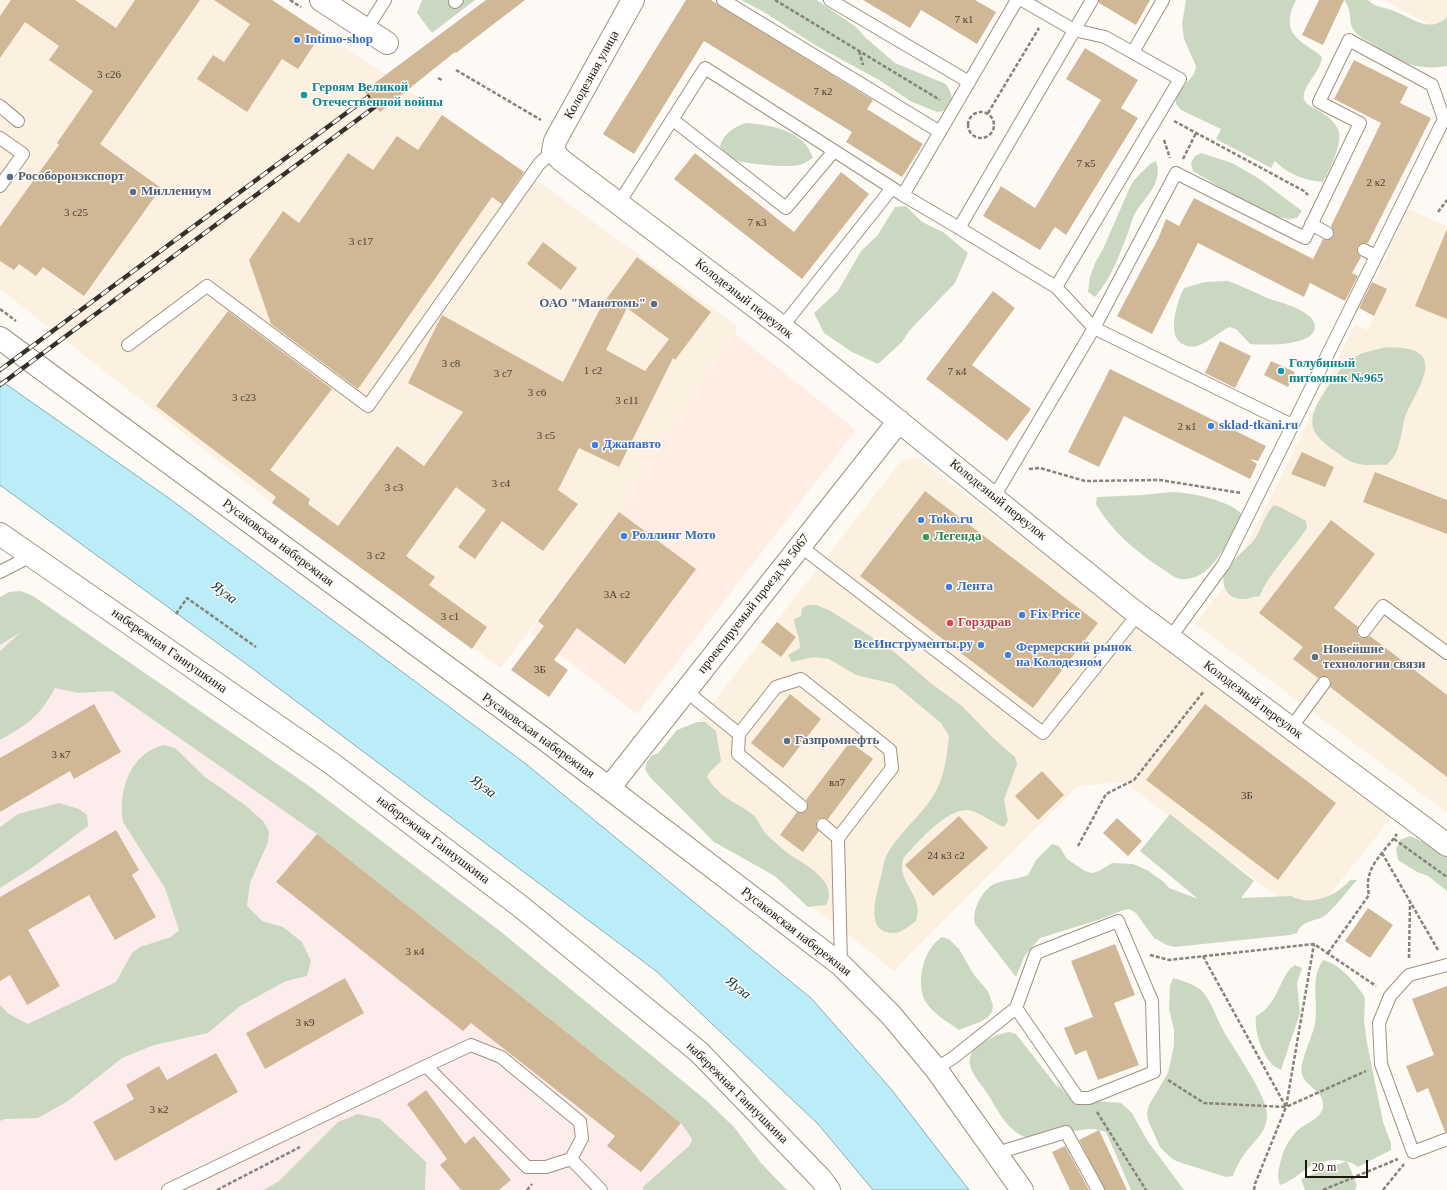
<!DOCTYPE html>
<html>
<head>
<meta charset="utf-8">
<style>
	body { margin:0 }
	#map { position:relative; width:1447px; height:1190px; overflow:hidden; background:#fdfaf6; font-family:Georgia,serif }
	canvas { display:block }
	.scale { position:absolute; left:1305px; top:1160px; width:63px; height:18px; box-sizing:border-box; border:2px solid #1c170f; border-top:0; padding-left:5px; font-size:12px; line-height:14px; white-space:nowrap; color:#1c170f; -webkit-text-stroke:3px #fdfaf6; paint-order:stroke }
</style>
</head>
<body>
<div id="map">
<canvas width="1447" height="1190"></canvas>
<div class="scale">20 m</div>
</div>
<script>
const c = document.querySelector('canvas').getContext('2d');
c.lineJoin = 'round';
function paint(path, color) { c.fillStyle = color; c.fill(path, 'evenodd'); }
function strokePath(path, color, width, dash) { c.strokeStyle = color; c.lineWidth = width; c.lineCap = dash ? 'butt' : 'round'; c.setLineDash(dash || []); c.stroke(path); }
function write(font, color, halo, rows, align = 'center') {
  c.font = font + ' Georgia,serif'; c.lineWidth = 3; c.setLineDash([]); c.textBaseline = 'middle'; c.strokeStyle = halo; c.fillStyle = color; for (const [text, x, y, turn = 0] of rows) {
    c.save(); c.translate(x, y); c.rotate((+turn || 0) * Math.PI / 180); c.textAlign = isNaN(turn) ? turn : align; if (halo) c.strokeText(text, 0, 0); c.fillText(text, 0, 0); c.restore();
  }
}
const built = new Path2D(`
	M0,0H272L387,75L364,91L380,112L408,90L554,193L738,327L619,512L501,668L272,503L0,289Z
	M1383,0H1447V34Z
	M1408,209L1447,226V813L1195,624L1224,587L1276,487L1355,324L1368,330L1375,314L1362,309Z
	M916,457L1392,817L1309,920L1124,782L1078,786L894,971L652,781L901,461Z`);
const industrial = new Path2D(`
	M734,333L856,430L637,714L530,632L619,512Z`);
const medical = new Path2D(`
	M23,629L317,834L681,1123L724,1186L718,1190H0V645Z`);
const green = new Path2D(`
	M422,0H475L432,33L417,13Z
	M741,0H817L856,27L866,38L895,63L946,84L950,91L952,98L944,111L937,112L910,101L879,80L815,45L764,12Z
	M1186,0H1296C1287,18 1286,31 1304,44C1311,49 1316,51 1322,57C1321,72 1301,87 1304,99C1307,107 1315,108 1321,112C1328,116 1337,124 1339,132C1342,144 1329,172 1323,182C1306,181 1287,174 1275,161L1271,168L1216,139L1221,129L1181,110L1176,104V96L1194,74L1196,66L1184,39L1182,24Z
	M1344,0H1368C1375,8 1385,7 1394,11C1412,18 1430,34 1447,17V66C1414,71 1401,62 1375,46C1368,41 1357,36 1353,29C1348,20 1353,12 1344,0Z
	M746,123C771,125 804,130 813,158C808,161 804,164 799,165C789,168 746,164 736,160C729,157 724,153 720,146C723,134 734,127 746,123Z
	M1201,153L1232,163L1258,178L1302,211L1297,218L1290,219L1268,216L1193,171L1191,163L1195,156Z
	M1156,161C1164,184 1144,197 1134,215C1131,222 1129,231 1126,238C1118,259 1110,280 1095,297L1088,292L1090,277L1095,263L1103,249L1130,187L1134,180L1150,164Z
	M906,206L922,222L943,232L968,253L955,283L909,331L902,342L878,364L852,352L824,333L814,313L838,291L861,251L877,236L895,207Z
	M1228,281C1242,286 1254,292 1267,298C1282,303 1297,306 1309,316C1312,318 1314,322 1315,326C1316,347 1264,345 1250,344L1236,329L1229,327C1218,333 1209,342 1197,346C1193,347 1189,347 1185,345C1165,339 1177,301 1184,288L1205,282Z
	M1387,347C1399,348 1418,347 1424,359C1431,374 1410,402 1405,417C1402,428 1401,441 1396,453C1394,457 1390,461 1387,465C1378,464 1367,466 1359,464C1350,463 1342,456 1335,451C1304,430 1308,417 1327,388C1348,357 1351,355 1387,347Z
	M1173,492C1193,493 1228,500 1242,514C1233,533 1218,566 1198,576C1192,578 1183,581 1177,578C1173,577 1168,572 1164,570C1138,553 1112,532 1096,504L1097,497L1142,495Z
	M1274,505L1280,507L1306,521L1307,528C1292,551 1269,573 1259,597C1252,596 1248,600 1241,599C1235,598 1228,596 1226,590C1215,569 1243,554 1254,540C1262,529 1264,515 1274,505Z
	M21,591L33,596L312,788L500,931L707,1101L734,1127L761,1163L787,1190H643V1187L690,1145L692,1139L681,1123L317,834L112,691L78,693L55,688C40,716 27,725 0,740V651L21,632L0,645V597L9,592Z
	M808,605H816L829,610L892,650L932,684L962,706L993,738L1015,757L1017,764L1004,800L1008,821L1004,827C993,823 978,811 968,810C947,808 915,844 903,859C897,885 925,895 916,921C906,928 899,936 886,932C866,926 877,894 880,880C883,871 883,860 889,851C903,828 924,814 937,789C945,774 947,753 949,736L941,723L894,684L856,675L829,659L814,657L792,662L788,655L800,648C800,637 795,629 794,619L801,616L802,608Z
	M697,722H705L716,731L721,761C716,767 710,770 707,777C721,799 733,800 752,814C759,819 761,830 768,836C774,841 780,847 786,852C802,863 840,881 826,905L808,907L775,876L714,842L649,776L645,769L647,762L651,756L658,753L677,730Z
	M164,745L175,748L205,777L245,805L263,821L269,831L268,842L250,883L247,906L262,921L283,927L302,942L311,961L307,976L286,981L240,1006L208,1033L154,1045L122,1058L68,1101L38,1118L5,1119L0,1121V1005L9,1014L28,1024L116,982L132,953L140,947L171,937L179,930L165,888L123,822C118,790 130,753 164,745Z
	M59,803L79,809L87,815L88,826L33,867L0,888V827L18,814Z
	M1170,814L1254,881L1241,898L1291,896C1310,907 1337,896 1350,880H1357C1347,891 1338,904 1327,914C1317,923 1303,918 1297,933L1290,935L1174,947L1167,945L1154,938L1136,913L1129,909L1121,911L1101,919L1040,938L1025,955L1016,977L975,924C971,912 982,890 994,884C1005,879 1017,880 1028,875L1036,860L1052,844L1059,846L1067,859L1085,871L1092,873L1099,871L1112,863L1133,864L1147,870L1164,882L1169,888L1198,899L1140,851Z
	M1410,836L1447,853V891L1428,876L1417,872L1398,860L1396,849L1400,840Z
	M942,937L949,939L959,949L974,975L988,991L993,1005L992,1012L987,1018L980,1022L959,1030C948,1022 935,1015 927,1004C914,985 923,949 942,937Z
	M1323,960C1340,964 1357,984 1365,998L1364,1021L1367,1043L1383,1122L1391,1143V1150L1358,1167C1345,1157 1327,1159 1313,1165C1301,1171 1293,1181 1280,1185C1277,1177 1278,1172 1280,1164C1283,1150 1288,1140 1298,1130C1307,1122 1322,1119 1323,1106C1324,1090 1306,1088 1302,1074C1299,1062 1312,1038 1315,1024C1319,1002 1309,981 1323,960Z
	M1295,965L1302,968L1297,983L1300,1013L1281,1070C1278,1068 1273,1066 1271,1063C1261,1052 1254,1030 1256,1016C1279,1005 1279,975 1295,965Z
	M1173,978C1181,980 1197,985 1203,992C1212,1003 1216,1017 1223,1030C1233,1048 1269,1098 1267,1116C1266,1133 1255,1140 1246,1152C1240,1160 1236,1167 1233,1176L1226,1177L1176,1161L1170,1157L1160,1147L1148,1120L1147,1113L1149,1105L1168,1073L1174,1045V1030L1169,1009L1170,986Z
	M1009,1032L1016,1034L1059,1089L1057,1083L1071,1099L1121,1103L1132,1113L1147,1140L1184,1190H1131L1106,1132L1095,1129H1088L1027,1138C1008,1131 999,1113 989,1096C978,1079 956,1060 981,1044C990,1038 998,1034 1009,1032Z
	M358,1114L380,1119L426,1162L425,1190H263L278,1182L338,1122Z
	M1347,1161L1357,1185L1355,1190H1305L1301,1179Z`);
const water = new Path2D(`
	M0,380L170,499L526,764L812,999L891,1089L969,1190H873L818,1124L656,971L249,666L0,485Z`);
const building = new Path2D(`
	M11,0H75L116,28L135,0H200L100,144L161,188L84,296L43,267L36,276L19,264L14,270L0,261V227L59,145L57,143L93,91L49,60L59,46L25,22L0,58V16Z
	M214,0H272L322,33L298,69L282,59L247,112L197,79L213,55L224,62L250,24Z
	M486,0H525L456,53L455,52L380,112L364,91Z
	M686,0H711L873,100L867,109L923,144L902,177L846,142L852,132L704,41L634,154L603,134Z
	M863,0H975L996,12L977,44L921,10L910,28Z
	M1099,0H1150L1136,25L1099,3Z
	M1319,0H1344L1323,45L1302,35Z
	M1085,48L1138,80L1121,108L1138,118L1066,235L1055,227L1040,250L983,216L1001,186L1035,208L1085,126L1101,100L1066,79Z
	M1354,60L1408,87L1400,103L1431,118L1368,243L1360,244L1357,247L1358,254L1361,257L1352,273L1358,276L1345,301L1310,283L1304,297L1198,243L1152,334L1117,316L1158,239L1166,219L1179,226L1194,198L1313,259L1323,239L1327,240L1333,237L1334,233L1331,226L1381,123L1334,99Z
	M442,115L524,172L502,204L492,197L358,389L271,324L249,260L283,211L299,223L348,153L373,170L397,136L418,150Z
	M695,153L794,232L841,172L869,194L802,279L674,179Z
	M1447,229V319L1415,306Z
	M543,242L577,268L561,290L527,264Z
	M637,257L711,312L675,360L673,358L619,467L579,448L558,490L578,504L543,551L502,521L475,559L458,547L486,510L456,487L406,556L435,577L429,585L487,627L472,649L272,503L276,497L156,406L228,311L332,389L270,470L310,499L308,504L338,526L397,446L424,466L463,412L408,383L442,315L563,382L602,305ZM627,308L669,339L645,371L606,350Z
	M1372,282L1387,289L1374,316L1359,308Z
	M993,291L1015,308L972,365L1031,409L1007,441L926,379Z
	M1220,341L1251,356L1235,388L1205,373Z
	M1271,361L1295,372L1288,387L1264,375Z
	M1110,369L1266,446L1258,461L1250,459L1257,464L1250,479L1124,416L1099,467L1068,452Z
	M1302,452L1334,467L1325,487L1291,474Z
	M1375,472L1447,500V534L1363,502Z
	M925,491L1098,623L1033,708L860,576Z
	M619,512L696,569L625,664L577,628L554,660L568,670L549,697L511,670L544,626L538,621Z
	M1331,520L1375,554L1334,608L1358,627L1357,634L1359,637L1363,638L1370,636L1447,695V777L1330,687L1331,683L1329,677L1324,676L1318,678L1293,659L1303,647L1259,613Z
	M777,622L796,637L781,657L761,642Z
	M790,694L821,719L783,768L751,743Z
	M94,704L121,752L74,779L70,771L0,812V758Z
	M1205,704L1336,803L1278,880L1146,780Z
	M850,742L873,759L828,819L821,818L817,820L816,827L819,831L803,852L780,835L797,812L803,813L807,810L808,804L806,800Z
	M1042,771L1064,795L1038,820L1015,796Z
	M959,816L988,848L933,896L905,865Z
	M1117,818L1142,841L1128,856L1103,833Z
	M116,830L139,870L132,875L156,917L115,940L89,895L28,930L60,986L27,1005L10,975L0,981V897Z
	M317,834L681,1123L641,1172L607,1146L615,1136L471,1023L463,1031L276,882Z
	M1368,908L1393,925L1370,958L1345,941Z
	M1115,944L1135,995L1114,1003L1139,1065L1098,1080L1086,1050L1075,1055L1064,1028L1093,1017L1071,961Z
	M345,978L364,1013L265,1069L246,1033Z
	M1447,986V1132H1445L1428,1088L1417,1093L1406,1066L1434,1055L1412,999Z
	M216,1053L238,1092L115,1161L93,1122L134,1099L126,1085L159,1066L167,1080Z
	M426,1090L465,1144L474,1136L511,1180L499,1190H461L440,1165L447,1159L407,1104Z
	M1099,1130L1127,1190H1105L1079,1140Z
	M1065,1146L1089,1190H1070L1052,1152Z`);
const path = new Path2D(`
	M290,0L301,7
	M775,0L940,100
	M859,51L863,65
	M456,70L541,120
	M438,78L442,80
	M968 125a13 13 0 1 1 26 0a13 13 0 1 1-26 0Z
	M988,113L1039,28
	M1174,121L1304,191L1308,195
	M1164,140L1170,158
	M1183,159L1196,133
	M1438,212L1447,200
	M0,309L16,321
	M1029,469L1040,468L1085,481L1160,480L1241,493
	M176,614L187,598L256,647
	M1394,839L1447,877
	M1078,846L1106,794L1134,780L1204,691
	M1382,853L1438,950
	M1328,953L1369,895C1363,868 1382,855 1397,834
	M1150,955L1169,960L1314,944L1376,986
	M1203,956L1286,1107L1366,1071
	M1409,958L1410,903
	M1168,1080L1204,1103L1286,1107
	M1097,1112L1146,1190
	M217,1190L300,1147
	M527,1190L532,1184
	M1254,1190L1255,1184L1286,1107L1314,944
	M1323,1190L1398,1159
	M1383,1190L1404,1164`);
const service = new Path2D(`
	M723,0L940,132
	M830,0L969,82
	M1022,0L1074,30L1105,37L1180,79L1056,287
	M455,2L457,0
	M366,30L385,0
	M1133,52L1163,0
	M0,106L18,121
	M673,120L786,208L834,151
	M0,138L23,154L0,186
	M903,195L1017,0
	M619,203L705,68L903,195L959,228L1092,0
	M1311,224L1327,233
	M959,228L1056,287L1094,328L1176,173L1305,238L1360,123L1319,102L1349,40L1432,85L1444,119L1224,564L1170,638
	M1364,250L1376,256
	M782,327L892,188
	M128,345L207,286L368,406L539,164L553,151
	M994,497L1094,328L1292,425
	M800,546L1043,733L1138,614
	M0,572L31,556
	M1364,631L1383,606L1447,653
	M686,691L739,734L738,754L801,806
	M1291,728L1324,683
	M739,734L776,687L801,679L890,750L892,768L838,838L841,965
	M823,825L838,838
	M1447,965L1409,975L1390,996L1379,1023L1381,1064L1413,1152L1447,1139
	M426,1066L471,1045L501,1057L580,1122L582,1138L571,1159
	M936,1069L954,1057L1016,1008L1036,953L1118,921L1152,1001L1154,1072L1089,1098H1078L1016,1008
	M997,1153L1066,1132L1098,1190
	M168,1190L426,1066L527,1167H546L571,1159L601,1190`);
const minor = new Path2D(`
	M321,0L387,43
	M633,0L555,141L553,151L561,160L782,327L1130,608L1447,845
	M609,788L899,421`);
const secondary = new Path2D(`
	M0,338L543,738L841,965L891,1015L936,1069L1022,1190
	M0,534L331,763L520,906L699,1052L821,1179L829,1190`);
const rail = new Path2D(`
	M0,370L368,97
	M0,385L376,106`);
const markers = [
	[297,40,4,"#3f7fe0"],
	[304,95,4,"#0f9aa8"],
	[10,177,4,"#5c6f8a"],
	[133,192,4,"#5c6f8a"],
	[654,304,4,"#5c6f8a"],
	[1281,371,4,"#0f9aa8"],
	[1211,426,4,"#3f7fe0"],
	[595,445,4,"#3f7fe0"],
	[921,520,4,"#3f7fe0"],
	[624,536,4,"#3f7fe0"],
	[926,537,4,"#2e9e5b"],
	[949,587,4,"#3f7fe0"],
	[1022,615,4,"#3f7fe0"],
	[950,623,4,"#e0444e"],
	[981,645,4,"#3f7fe0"],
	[1008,655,4,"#3f7fe0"],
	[1315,657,4,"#5c6f8a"],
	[787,741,4,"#5c6f8a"]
];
const numberNames = [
	["7 к1",964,20],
	["3 с26",109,75],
	["7 к2",823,92],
	["7 к5",1086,164],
	["2 к2",1376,183],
	["3 с25",76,213],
	["7 к3",757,223],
	["3 с17",361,242],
	["3 с8",451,364],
	["1 с2",593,371],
	["7 к4",957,372],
	["3 с7",503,374],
	["3 с6",537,393],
	["3 c23",244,398],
	["3 с11",627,401],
	["2 к1",1187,427],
	["3 с5",546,436],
	["3 с4",501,484],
	["3 c3",394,488],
	["3 с2",376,556],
	["3A c2",617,595],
	["3 с1",450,617],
	["3Б",540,670],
	["3 к7",61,755],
	["вл7",837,783],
	["3Б",1247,796],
	["24 к3 с2",946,856],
	["3 к4",415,952],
	["3 к9",305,1023],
	["3 к2",159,1110]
];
const shopNames = [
	["Intimo-shop",305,40],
	["sklad-tkani.ru",1219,426],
	["Джапавто",603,445],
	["Toko.ru",929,520],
	["Роллинг Мото",632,536],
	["Лента",957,587],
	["Fix Price",1030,615],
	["ВсеИнструменты.ру",973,645,"right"],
	["Фермерский рынок",1016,648],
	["на Колодезном",1016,663]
];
const streetNames = [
	["Колодезная улица",592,75,-61],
	["Колодезный переулок",744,299,38],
	["Колодезный переулок",998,500,39],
	["Русаковская набережная",278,543,37],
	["проектируемый проезд № 5067",754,604,-52],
	["набережная Ганнушкина",169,651,35],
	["Колодезный переулок",1253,700,37],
	["Русаковская набережная",538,736,36],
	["набережная Ганнушкина",433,840,37],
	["Русаковская набережная",796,932,38],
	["набережная Ганнушкина",737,1093,45]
];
const cultureNames = [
	["Героям Великой",312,88],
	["Отечественной войны",312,103],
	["Голубиный",1289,364],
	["питомник №965",1289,379]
];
const serviceNames = [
	["Рособоронэкспорт",18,177],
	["Миллениум",141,192],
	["ОАО \"Манотомь\"",646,304,"right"],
	["Новейшие",1323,650],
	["технологии связи",1323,665],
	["Газпромнефть",795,741]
];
const leisureNames = [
	["Легенда",934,537]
];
const healthNames = [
	["Горздрав",958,623]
];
const waterNames = [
	["Яуза",224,593,37],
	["Яуза",483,787,37],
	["Яуза",738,988,39]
];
paint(built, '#fcf1e0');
paint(industrial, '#ffece3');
paint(medical, '#fcecec');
paint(green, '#cbd8c1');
paint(water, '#bbedf8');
strokePath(water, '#8badb2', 1);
paint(building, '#d0b896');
strokePath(service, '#9f927e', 14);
strokePath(minor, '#9f927e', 24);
strokePath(secondary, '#9f927e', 24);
strokePath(path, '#87837c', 2.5, [4, 2]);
strokePath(service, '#fff', 12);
strokePath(minor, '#fff', 22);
strokePath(secondary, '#fff', 22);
strokePath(rail, '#353029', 4.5);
strokePath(rail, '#fdfaf6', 3, [9]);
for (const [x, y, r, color] of markers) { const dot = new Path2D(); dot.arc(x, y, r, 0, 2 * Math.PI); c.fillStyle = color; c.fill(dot); strokePath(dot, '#fdfaf6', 1.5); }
write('11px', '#493f31', null, numberNames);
write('bold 13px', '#366cbe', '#fdfaf6', shopNames, 'left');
write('13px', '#1c170f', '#fdfaf6', streetNames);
write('bold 13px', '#0d838f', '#fdfaf6', cultureNames, 'left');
write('bold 13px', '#4e5e75', '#fdfaf6', serviceNames, 'left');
write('bold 13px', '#27864d', '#fdfaf6', leisureNames, 'left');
write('bold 13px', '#be3a42', '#fdfaf6', healthNames, 'left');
write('italic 14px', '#093941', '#fdfaf6', waterNames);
</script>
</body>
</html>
